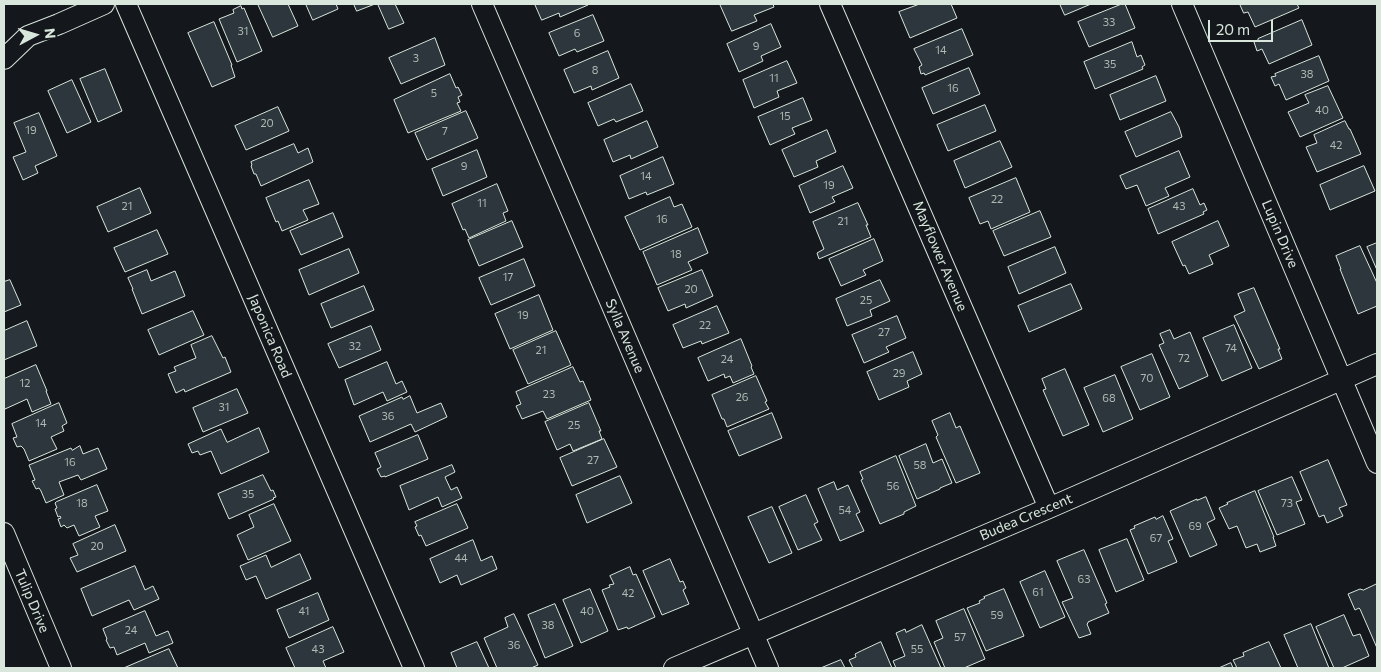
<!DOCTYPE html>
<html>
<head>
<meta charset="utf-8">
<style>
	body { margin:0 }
	#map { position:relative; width:1381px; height:672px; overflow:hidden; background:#14181c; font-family:Commissioner,sans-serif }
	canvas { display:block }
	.frame { position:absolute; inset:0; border:5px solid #d8e6dc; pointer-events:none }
	.north { position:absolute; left:10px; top:10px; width:50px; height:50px; -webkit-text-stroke:4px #14181c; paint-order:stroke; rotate:84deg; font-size:14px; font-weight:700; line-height:20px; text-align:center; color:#d8e6dc }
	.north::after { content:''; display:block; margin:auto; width:18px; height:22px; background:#d8e6dc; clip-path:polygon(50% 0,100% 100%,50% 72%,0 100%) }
	.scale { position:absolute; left:1208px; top:20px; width:65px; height:22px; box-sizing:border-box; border:2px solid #d8e6dc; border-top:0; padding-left:6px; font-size:15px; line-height:18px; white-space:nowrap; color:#d8e6dc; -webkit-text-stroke:4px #14181c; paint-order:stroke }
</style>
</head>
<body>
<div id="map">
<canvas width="1381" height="672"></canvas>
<div class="frame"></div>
<div class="north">N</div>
<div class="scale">20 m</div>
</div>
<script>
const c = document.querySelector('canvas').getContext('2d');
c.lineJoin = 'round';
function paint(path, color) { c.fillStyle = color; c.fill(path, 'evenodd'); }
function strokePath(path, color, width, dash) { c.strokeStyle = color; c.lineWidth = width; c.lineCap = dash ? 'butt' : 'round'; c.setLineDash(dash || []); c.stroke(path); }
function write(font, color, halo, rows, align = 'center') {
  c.font = font + ' Commissioner,sans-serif'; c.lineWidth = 4; c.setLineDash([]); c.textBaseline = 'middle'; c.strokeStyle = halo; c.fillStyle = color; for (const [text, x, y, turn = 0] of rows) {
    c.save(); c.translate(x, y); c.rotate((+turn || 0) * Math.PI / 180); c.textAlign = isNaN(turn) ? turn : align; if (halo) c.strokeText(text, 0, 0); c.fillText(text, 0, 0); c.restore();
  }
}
const building = new Path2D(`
	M258,4H288L298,26L273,37Z
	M306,4H336L338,9L313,20Z
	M354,4H375L357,11Z
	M378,4H395L404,23L389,29Z
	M535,4H587L588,5L560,17L559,13L542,20Z
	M720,4H773L774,7L754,15L757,21L732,31Z
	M920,4H951L957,18L910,38L899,12Z
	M1060,4H1091L1065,15Z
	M1122,4H1125L1135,28L1089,47L1078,22Z
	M1240,4H1297L1299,8L1255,27L1248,12L1244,13Z
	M241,6L242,9L244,8L262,51L237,62L219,19L234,13L233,10Z
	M593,15L604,41L577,52L575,49L559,56L549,33Z
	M1302,20L1312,45L1269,64L1262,49L1257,51L1254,42L1258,40V39Z
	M214,22L232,65H231L235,77L212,87L188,33Z
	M771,24L781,47L761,56L763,61L739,72L727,44Z
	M962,29L973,55L925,75L924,73L921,74L919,67L922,65L914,49Z
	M435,38L445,65L401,84L389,58Z
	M1132,42L1137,57L1141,55L1145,65L1142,67L1143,69L1095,89L1084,62Z
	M608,51L619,78L592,90L591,86L574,93L564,70Z
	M1319,56L1329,81L1286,100L1279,84L1275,86L1271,77L1276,76L1275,74Z
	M787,61L797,83L777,91L779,97L754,108L743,80Z
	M969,68L980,94L933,114L922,88Z
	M105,69L122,111L98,122L80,79Z
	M450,74L456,88L458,87L462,95L458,97L460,102L457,103L461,111L408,133L394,100Z
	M1156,76L1166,101L1120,120L1110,95Z
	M72,80L91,122L67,133L48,91Z
	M631,84L643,111L616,122L614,119L598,126L588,103Z
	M1328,86L1343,118L1300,137L1288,112L1309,103L1305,95Z
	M803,98L812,120L792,128L795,134L770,145L758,117Z
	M985,105L996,131L948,151L937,125Z
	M278,107L289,131L246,150L235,126Z
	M466,111L478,138L427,160L415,133Z
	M1171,112L1179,127L1182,137L1136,157L1125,132Z
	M39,113L57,156L35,166L38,173L23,180L13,157L26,152L14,123Z
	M647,121L658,147L631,159L630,155L613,162L604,140Z
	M1345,121L1349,129H1350L1361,154L1317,172L1306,147L1317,143L1314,135Z
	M827,130L836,152L816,161L818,167L794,177L782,150Z
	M1000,141L1012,167L965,188L954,161Z
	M294,144L298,153L308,148L313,162L261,186L256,174H254L251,166L252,165L251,162Z
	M477,150L487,177L443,196L432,169Z
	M1179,151L1190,177L1165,188L1169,196L1146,206L1137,185L1126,189L1120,176Z
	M663,157L674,184L647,195L646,192L629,199L620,176Z
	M843,166L853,188L832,197L835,202L810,213L799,186Z
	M1364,166L1375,191L1330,210L1320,185Z
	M1016,178L1030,212L991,229L988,221L980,224L969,198Z
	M309,180L319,204L303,210L308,220L282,231L278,221L276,222L266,198Z
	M497,184L508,211L503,213L506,221L469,238L465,229L463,230L452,204Z
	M140,188L151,213L108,232L97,207Z
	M1193,189L1200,205L1204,203L1207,210L1203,212L1204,214L1158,234L1148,209Z
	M670,197L674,207L682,204L692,227L640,250L625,217Z
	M858,203L868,225H866L871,237L819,259L817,253L824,249L813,222Z
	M1040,211L1051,237L1004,256L993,231Z
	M333,213L343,237L301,255L290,231Z
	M512,221L523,247L479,266L468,240Z
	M1218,221L1229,246L1209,255L1213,264L1189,274L1185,265L1183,266L1172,242Z
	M698,228L708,253L688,262L692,270L657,285L643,252Z
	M157,230L168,254L125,272L114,248Z
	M874,239L883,261L863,270L866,275L841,286L829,259Z
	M1377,243V270L1367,247Z
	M1360,246L1377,283V306L1358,314L1340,269H1341L1336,256Z
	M1055,247L1066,273L1019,294L1008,267Z
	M349,249L359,273L309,295L299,270Z
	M524,259L535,286L491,305L479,278Z
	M147,270L151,281L175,271L185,296L142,314L132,289H133L128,278Z
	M702,270L713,296L686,308L685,304L668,311L658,288Z
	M10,280L21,305L4,312V282Z
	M880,280L890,301L870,310L872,316L847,326L836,299Z
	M1071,284L1082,309L1029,332L1018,306Z
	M364,286L374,310L331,328L321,304Z
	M1254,288L1280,349H1278L1282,359L1259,369L1234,316L1245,311L1238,294Z
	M539,295L553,330L510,349L495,314Z
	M717,306L729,333L702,344L701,341L683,348L673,325Z
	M193,311L204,335L159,355L148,330Z
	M897,316L906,338L886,347L889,352L864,363L852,335Z
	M27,321L37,346L4,360V331Z
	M1234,325L1252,368L1222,381L1203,338Z
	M371,326L381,350L339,368L328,344Z
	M1170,330L1174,339L1190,332L1208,376L1179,389L1159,345L1164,343L1160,334Z
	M556,331L571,365L528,384L513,350Z
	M212,336L223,358L225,357L231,372L185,392L184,389L176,393L168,374L176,371L174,367L196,358L191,345Z
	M741,339L752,366L751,367L754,374L733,383L730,376L725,378L724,374L708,381L698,358Z
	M913,352L922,374L907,381L909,387L879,400L867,372Z
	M1152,354L1170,397L1140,410L1121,367Z
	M387,362L396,384L402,381L407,392L387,401L383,392L354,405L345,380Z
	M36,365L47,391H46L51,404L32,412L27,399L5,409L4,406V379Z
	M573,367L580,382L583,381L591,400L547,419L543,411L522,419L516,406L521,404L516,392Z
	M1065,369L1089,425L1063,436L1043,390L1046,389L1042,379Z
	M1115,375L1133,419L1103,432L1084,388Z
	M756,376L767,401L765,402L769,409L727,427L724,419H722L712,395Z
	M237,389L248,413L203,432L193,408Z
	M410,396L417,413L441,403L447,417L415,432L411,424L370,442L359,416L402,397L403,399Z
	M59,403L67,423L62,426L64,431L51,437L57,449L29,461L24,449L21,446L17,447L13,438L17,437L12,424Z
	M589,403L601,431H599L602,439L573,451L570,444L557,450L545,422Z
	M772,413L782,438L739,456L728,431Z
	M950,413L956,428L960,426L980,473L956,483L936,437L938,435L932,421Z
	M259,428L269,452L221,474L211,451L200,455L198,451L192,453L188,444L221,429L227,442Z
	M418,435L428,459L385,477V476L381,477L377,469L381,467L375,453Z
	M604,439L617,467L572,486L560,458Z
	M926,444L933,463L942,459L952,483L940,488V489L917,499L899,456Z
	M80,446L83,454L98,448L107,469L81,480L78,475L59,482L64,495L46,503L41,491L39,488L36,489L32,481L35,480L29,465L71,448L72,450Z
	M896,456L916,506L904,512V514L880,524L861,480L863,479L860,472Z
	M1328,460L1347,505L1339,508L1343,516L1327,523L1324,515L1319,517L1300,472Z
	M452,465L455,472L445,477L451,490L457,487L462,498L442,507L438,497L409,510L400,486Z
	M263,475L271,491L273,490L276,497L273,498L274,499L229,519L218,494Z
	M620,476L632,503L587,523L576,495Z
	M1292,477L1302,500L1296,502L1305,524L1277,535L1258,491Z
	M834,482L837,490L848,485L860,512L856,514L864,531L840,541L818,489Z
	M97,485L108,511L95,516L100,527L79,536L74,525L67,528L64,525L61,527L58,519L61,518L60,516L58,517L55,509L57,508L55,503L56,502Z
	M1255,491L1274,537H1273L1276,546L1260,552L1257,544L1246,548L1237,526L1229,529L1219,508L1228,504L1227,503Z
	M806,495L818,522L814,524L822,540L798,550L779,507Z
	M1206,497L1215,519L1207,523L1217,545L1190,557L1170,511L1197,499V500Z
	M274,504L291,541L248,560L237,535L254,527L249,515Z
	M457,504L468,528L426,546L421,535L419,536L415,527L417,526L415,522Z
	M772,507L792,553L769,563L748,517Z
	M1163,516L1173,539L1168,541L1177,562L1148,574L1130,530L1135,528L1134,526L1155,517L1156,519Z
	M115,525L126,551L77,572L70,558L78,555L73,544Z
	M1127,539L1144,580L1116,592L1099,550Z
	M473,540L481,561L492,556L497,569L461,585L457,575L440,583L430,559Z
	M1084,550L1107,603L1105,604L1109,613L1088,622V623L1087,624L1091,634L1079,638L1062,602L1073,598L1057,561Z
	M300,554L311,579L266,599L256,576L246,580L240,566L266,555L271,567Z
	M670,559L680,582L683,581L686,588L683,590L689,604L662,615L643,571Z
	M135,566L145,590L153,586L159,599L134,610L129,600L92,616L81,589Z
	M630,567L633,575L636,574L655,617L628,629L627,627L618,630L602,590L610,587L609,585L614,584L610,576Z
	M1045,571L1065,617L1040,628L1020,582Z
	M1377,584V648L1360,609L1359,608L1355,610L1348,594L1360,589L1363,590Z
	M590,589L608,631L581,643L563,600Z
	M1004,589L1024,636L986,651L967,608L980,603L979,601L985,598L984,597Z
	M318,593L329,620L289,638L277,610Z
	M555,604L573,646L545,658L528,615Z
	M964,609L985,659L964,668H945L934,642L943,638L936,621Z
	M145,611L156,636L168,631L173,643L149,653L145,643L117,655L114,647L110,648L106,640L107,639L103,629Z
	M514,614L538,665L531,668H497L484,638L508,627L505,618Z
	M1344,615L1353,636L1360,634L1369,656L1342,668H1334L1316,627Z
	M1311,624L1329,668H1298L1284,635Z
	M922,625L941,668H896L893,661L905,656L896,633L905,629L906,632Z
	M333,627L344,652L323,661L326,668H295L286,648Z
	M477,642L489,668H457L451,653Z
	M881,642L892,668H853L849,660L856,657L855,654L861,651Z
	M1269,642L1281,668H1237L1233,660L1244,656L1243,653Z
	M169,649L178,668H124Z
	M841,660L845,668H821Z
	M1231,663L1233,668H1219Z`);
const street = new Path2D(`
	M126,4L414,668
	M482,4L768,668
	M830,4L1049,508
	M1182,4L1377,463
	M4,59L28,36L59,24L104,4
	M4,533L61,668
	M674,668L1049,508L1377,364`);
const numberNames = [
	["33",1109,22],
	["31",243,31],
	["6",577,33],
	["9",756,46],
	["14",941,50],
	["3",416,58],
	["35",1110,64],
	["8",595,70],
	["38",1307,74],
	["11",774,78],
	["16",953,88],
	["5",434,93],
	["40",1322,110],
	["15",785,116],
	["20",267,123],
	["19",31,130],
	["7",445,131],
	["42",1336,145],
	["9",464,166],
	["14",646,176],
	["19",829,185],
	["22",997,199],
	["11",482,203],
	["21",127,206],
	["43",1179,206],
	["16",662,219],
	["21",843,221],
	["18",676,254],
	["17",508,277],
	["20",691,289],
	["25",866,300],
	["19",523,315],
	["22",705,325],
	["27",884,332],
	["32",355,346],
	["74",1231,348],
	["21",541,350],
	["72",1184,358],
	["24",727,359],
	["29",899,373],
	["70",1147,378],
	["12",25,383],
	["23",549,394],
	["26",742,397],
	["68",1109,398],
	["31",224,407],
	["36",388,416],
	["14",41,423],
	["25",574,425],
	["27",593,460],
	["16",70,462],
	["58",920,465],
	["56",893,486],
	["35",248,494],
	["18",82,503],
	["73",1287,503],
	["54",845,510],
	["69",1195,526],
	["67",1156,538],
	["20",97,546],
	["44",461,558],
	["63",1084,579],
	["61",1038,592],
	["42",628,593],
	["41",304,611],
	["40",587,611],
	["59",997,615],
	["38",548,625],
	["24",131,630],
	["57",960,637],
	["36",514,645],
	["43",318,649],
	["55",917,649]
];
const streetNames = [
	["Lupin Drive",1280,234,67],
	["Mayflower Avenue",940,256,67],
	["Japonica Road",270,336,67],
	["Sylla Avenue",625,336,67],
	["Budea Crescent",1026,517,-23],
	["Tulip Drive",32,601,67]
];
paint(building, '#2c363c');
strokePath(building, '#d8e6dc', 1);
strokePath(street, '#d8e6dc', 22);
strokePath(street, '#14181c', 20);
write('11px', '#adbab4', null, numberNames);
write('14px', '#d8e6dc', '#14181c', streetNames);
</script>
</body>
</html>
